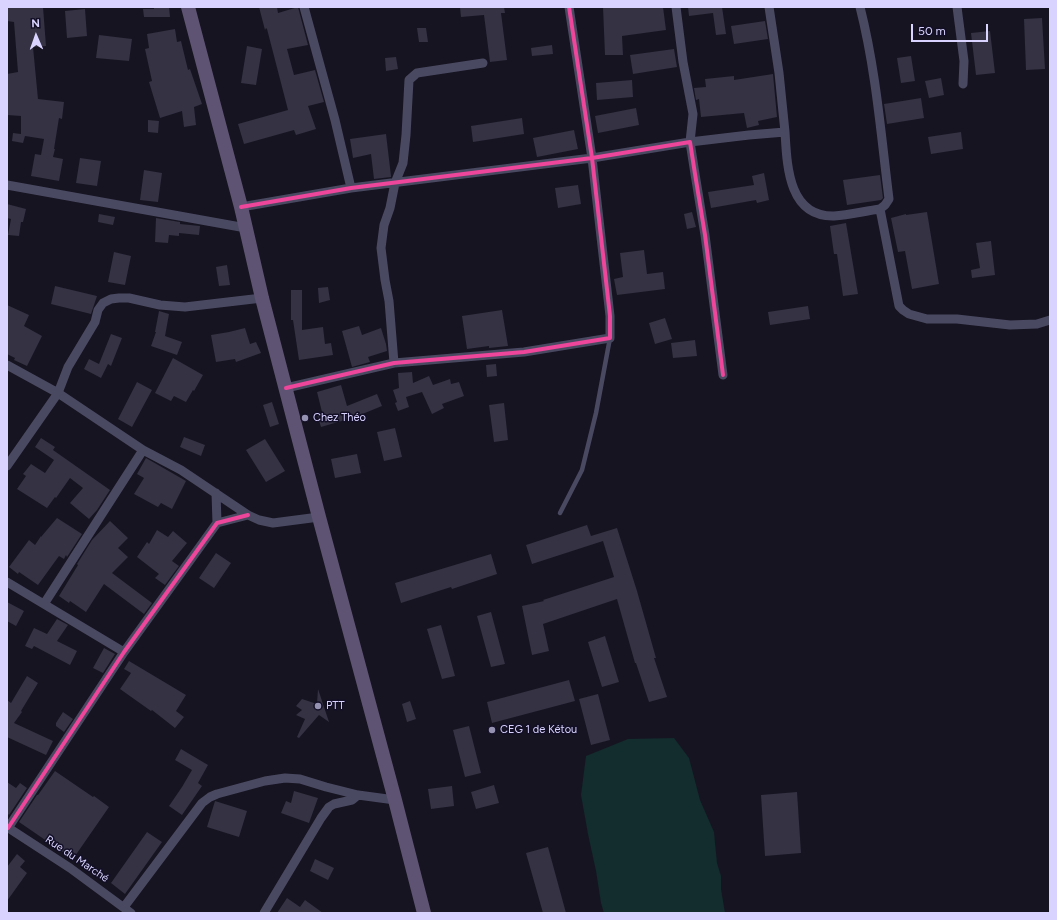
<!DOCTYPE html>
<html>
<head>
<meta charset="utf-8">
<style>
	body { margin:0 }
	#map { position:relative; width:1057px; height:920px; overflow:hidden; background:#161421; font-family:Figtree,sans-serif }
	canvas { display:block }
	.frame { position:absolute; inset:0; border:8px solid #d9d4ff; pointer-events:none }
	.north { position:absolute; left:16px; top:16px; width:40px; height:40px; -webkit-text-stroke:3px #130f26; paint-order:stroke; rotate:358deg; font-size:11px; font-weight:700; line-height:16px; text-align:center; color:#d9d4ff }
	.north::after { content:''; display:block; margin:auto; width:14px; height:18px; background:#d9d4ff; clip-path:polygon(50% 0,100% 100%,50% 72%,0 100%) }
	.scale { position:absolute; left:911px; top:24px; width:77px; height:18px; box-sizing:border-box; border:2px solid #d9d4ff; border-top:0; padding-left:5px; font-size:12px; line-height:14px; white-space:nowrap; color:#d9d4ff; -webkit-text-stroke:3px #130f26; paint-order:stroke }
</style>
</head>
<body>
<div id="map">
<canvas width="1057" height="920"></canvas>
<div class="frame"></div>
<div class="north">N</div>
<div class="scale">50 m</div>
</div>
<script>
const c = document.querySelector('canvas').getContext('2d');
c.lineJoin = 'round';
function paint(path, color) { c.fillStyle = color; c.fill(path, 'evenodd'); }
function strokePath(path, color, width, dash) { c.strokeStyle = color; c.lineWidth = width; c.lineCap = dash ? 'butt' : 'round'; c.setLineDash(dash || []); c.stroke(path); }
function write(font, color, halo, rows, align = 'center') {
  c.font = font + ' Figtree,sans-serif'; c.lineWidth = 3; c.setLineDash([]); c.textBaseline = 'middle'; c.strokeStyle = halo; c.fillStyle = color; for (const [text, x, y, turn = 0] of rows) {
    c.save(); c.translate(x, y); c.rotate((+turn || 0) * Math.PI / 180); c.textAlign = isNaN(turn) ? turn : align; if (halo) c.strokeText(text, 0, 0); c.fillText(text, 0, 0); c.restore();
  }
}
const green = new Path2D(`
	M674,738L689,758L700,800L714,832L717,863L721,876V889L725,913H604L601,903L596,871L588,834L581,795L586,756L628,739Z`);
const building = new Path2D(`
	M7,7H43L46,46L33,47L38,99L64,102L62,119L59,118L54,149H55L53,157L63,159L59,181L31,176L35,154L41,155L44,139L25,136L23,143L12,141L13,133L21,134V116L7,115V74L18,72L14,22L7,21Z
	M154,7H169L170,17H144L143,9H154Z
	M259,7H277L278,13L298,7L308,45L287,49L294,75L315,70L324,102L308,106L316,129L296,135L294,130L244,144L238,124L288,110L267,29L266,28L265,30Z
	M460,7H504L505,13H501L507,60L490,62L484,15L461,17Z
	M603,7H663L666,30L622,36L623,55H605Z
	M688,7H722L726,34L716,35L713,13L689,16Z
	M85,9L87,36L67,38L65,11Z
	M1042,18L1045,69L1026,70L1024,19Z
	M765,21L768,39L734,44L731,26Z
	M417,28H426L428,42H419Z
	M175,29L177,42L181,41L188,70L190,69L202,104L194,107L196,125L184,127L182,111L160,118L149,82L152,81L145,49L149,48L147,34Z
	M990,31L995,73L976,75L971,33Z
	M99,35L132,39L129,61L96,58Z
	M552,45L553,54L532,56L531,48Z
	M247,46L262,49L256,85L241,83Z
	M674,49L677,67L633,74L630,55Z
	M911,56L915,81L901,83L897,58Z
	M396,57L398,69L386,71L385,58Z
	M773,74L777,117L758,121L759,125L747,128L744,113L701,117L699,99L696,100L694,88L706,87L705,79L734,76V80Z
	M941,78L944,95L929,98L925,81Z
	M632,80L633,97L597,100L596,83Z
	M921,98L924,118L887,124L884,104Z
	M636,108L639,125L598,133L595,116Z
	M522,118L524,134L473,142L471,126Z
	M148,120L159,121L158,133L148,132Z
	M574,130L578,149L537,157L533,138Z
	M961,132L963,149L931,154L928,137Z
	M386,134L391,176V177L374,179L371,154L353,158L350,139Z
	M80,158L101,161L97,186L76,183Z
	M144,170L162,173L158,202L140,200Z
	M764,173L769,200L757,203L756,200L711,208L708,192L754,185L752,176Z
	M880,175L883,198L881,200L847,205L843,180Z
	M578,185L581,204L558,208L555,188Z
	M7,204L26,209L23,222H21L19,236L8,235L11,219L7,218Z
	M692,212L696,227L687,229L684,214Z
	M927,212L939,284L912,289L905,251L898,252L891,218L906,214V215Z
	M99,214L115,217L113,225L98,222Z
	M156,218L180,222V224L200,226L199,235L179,233V236L169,235L168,243L155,242Z
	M846,223L858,294L843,296L837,254H834L830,226Z
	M991,241L995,275L972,278L971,270L980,268L976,243Z
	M644,250L647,274L663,272L665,289L617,295L614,279L623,277L620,253Z
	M114,252L131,256L125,285L108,282Z
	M227,265L230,285L219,286L216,267Z
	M55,286L97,296L91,314L51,304Z
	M328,287L330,300L319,303L318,288Z
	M291,290H302V330L323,327L325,344L331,343L333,355L299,360L293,320H291Z
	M7,305L29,315L24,326L42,336L27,366L14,360L15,358L7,354Z
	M808,306L810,319L770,325L768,312Z
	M502,310L508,346L489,348V346L467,349L462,316Z
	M159,311L169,314L165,336L182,342L177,355L151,346L156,332H155Z
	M665,318L672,339L655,344L649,323Z
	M359,326L362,335L381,328L386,344L387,351L368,357L370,362L352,367L342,331Z
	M245,328L250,344L256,342L261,353L236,362L235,359L216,362L211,335L229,332Z
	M111,334L122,338L111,366L108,364L101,378L84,369L89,359L99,364Z
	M695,340L697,356L673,358L671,343Z
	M173,358L203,375L194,391L193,390L186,402L174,396L171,401L155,393Z
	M496,364L497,376L487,377L486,365Z
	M412,372L413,383L429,376L433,385L450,379L451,384L459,382L464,396L442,404L444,408L432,414L422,392L406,397L409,407L398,411L395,403L397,402L393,390L399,388L398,373Z
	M137,382L152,390L132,427L118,419Z
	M341,385L347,406L377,394L382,406L355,417L321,427L317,414L322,412L317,392Z
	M272,402L279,424L270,427L263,405Z
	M504,403L508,440L494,442L489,405Z
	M395,428L402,457L384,461L377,432Z
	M184,437L205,445L201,456L180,447Z
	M41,438L55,447L53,450L110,490L97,510L89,519L70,503L83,488L70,478L56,498L55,497L47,508L17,489L26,476L23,474L31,464L45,473L54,460L35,447Z
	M265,439L285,471L266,482L246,450Z
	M357,454L361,473L335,478L331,459Z
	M146,458L186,481L172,509L161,503L158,507L134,494L144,478L137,474Z
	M57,518L82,534L67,557L66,555L64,559L59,556L38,585L19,572L18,574L9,567L29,540L35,545L41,536V537Z
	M110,521L128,538L118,548L128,557L112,573L152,603L144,614L104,584L86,612L70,601L69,603L59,596L78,565L77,564L92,540Z
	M587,525L591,536L617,528L637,591L656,658H654L667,697L649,702L636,663H635L617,599L543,624L549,651L532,655L522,606L544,601L543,600L614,577L603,541L532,564L526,545Z
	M157,530L168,537L173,531L187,543L172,561L179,566L165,585L155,578L159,574L137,557L147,542L149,544Z
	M216,553L231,563L214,588L199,578Z
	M491,554L497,574L452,589L451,587L401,603L395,583Z
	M7,602L24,611L16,626L7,621Z
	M491,612L505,664L491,667L477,616Z
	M57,619L68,625L57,641L77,651L70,665L34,646L32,649L25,646L34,628L47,634Z
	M441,625L455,676L442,679L427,629Z
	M605,636L619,682L602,687L588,642Z
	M104,648L115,654L103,673L93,668Z
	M129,661L186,695L176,711L184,717L175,728L152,710L151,711L120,689L131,673L124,669Z
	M27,676L38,683L21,711L22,712L14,723L53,741L46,755L7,737V700L11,703Z
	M569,680L575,701L492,723L487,702Z
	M318,689L329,722L319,715L299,738L297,737L305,719L296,715L302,710L296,706L302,699L317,704Z
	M598,694L610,740L591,745L579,699Z
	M410,701L416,719L407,722L402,704Z
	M63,712L73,719L64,732L56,726V723Z
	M469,726L481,773L465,777L453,730Z
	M181,749L208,765L198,783L202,786L182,815L169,806L182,787L192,770L175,760Z
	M55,771L93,797L94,796L109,807L73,859L19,822L37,795H38Z
	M7,782L16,788L20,783L27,788L9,815L7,813Z
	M494,785L499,803L476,809L471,792Z
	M452,786L454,806L431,809L428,789Z
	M294,791L318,798L309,823L281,813L286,801L291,803Z
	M797,792L801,853L765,856L761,795Z
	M215,801L247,811L239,837L207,827Z
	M147,832L162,842L125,894L111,883Z
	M548,847L566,913H543L526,853Z
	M17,854L25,861L20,867L27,873L7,901V867Z
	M315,859L334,868L328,880L310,871Z
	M287,898L300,907L305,900L323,913H277Z`);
const service = new Path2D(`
	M560,513L582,470L596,413L610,338`);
const minor = new Path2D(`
	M304,7L335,120L351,188
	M676,7L683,62L693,114L690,142L749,135L785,132L779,73L769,7
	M957,7L964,61L963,84
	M785,132C787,165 788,217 834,216C849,215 865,211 880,209L885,205L889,199C881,135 876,70 860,7
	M7,185L246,228
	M241,207L351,188L592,158L690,142L695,174L705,235L723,375
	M880,209L899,306L903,310L909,314L927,319H957L1010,325L1037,324L1050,320
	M394,363L389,301L385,280L381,248L384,225L390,208L395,183L403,163L406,135L409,80L417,73L483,63
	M7,365L58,393L143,450L181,470L248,515L259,520L273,523L319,517
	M286,388L394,363L524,352L610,338V316L592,158L569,7
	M7,466L58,393L68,367L95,322L98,310L103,303L111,299L119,298H129L160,305L185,307L262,298
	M216,493L217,523
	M7,582L124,652
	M44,604L143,450
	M7,827L70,868L131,913
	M8,828L124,652L217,523L248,515
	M124,907L202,803L210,797L217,794L265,781L285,778L300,779L326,787L358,795L395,800
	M264,913L321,818L329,807L334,804L352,800L358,795`);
const primary = new Path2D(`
	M188,7L241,207L262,298L319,517L395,800L424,913`);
const cycleway = new Path2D(`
	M241,207L351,188L592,158L690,142L695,174L705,235L723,375
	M286,388L394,363L524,352L610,338V316L592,158L569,7
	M8,828L124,652L217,523L248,515`);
const markers = [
	[305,418,4,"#9591b1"],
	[318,706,4,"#9591b1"],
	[492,730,4,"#9591b1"]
];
const poiNames = [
	["Chez Théo",313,418],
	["PTT",326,706],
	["CEG 1 de Kétou",500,730]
];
const streetNames = [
	["Rue du Marché",77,859,34]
];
paint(green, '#132c2d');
paint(building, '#343243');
strokePath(service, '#4a4962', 4.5);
strokePath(minor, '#4a4962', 9);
strokePath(primary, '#5e5373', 14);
strokePath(cycleway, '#ed469a', 4);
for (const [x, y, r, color] of markers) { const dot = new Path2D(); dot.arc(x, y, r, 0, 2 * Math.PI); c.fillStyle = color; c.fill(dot); strokePath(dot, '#130f26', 1.5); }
write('11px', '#d9d4ff', '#130f26', poiNames, 'left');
write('11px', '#d9d4ff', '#130f26', streetNames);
</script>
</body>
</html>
